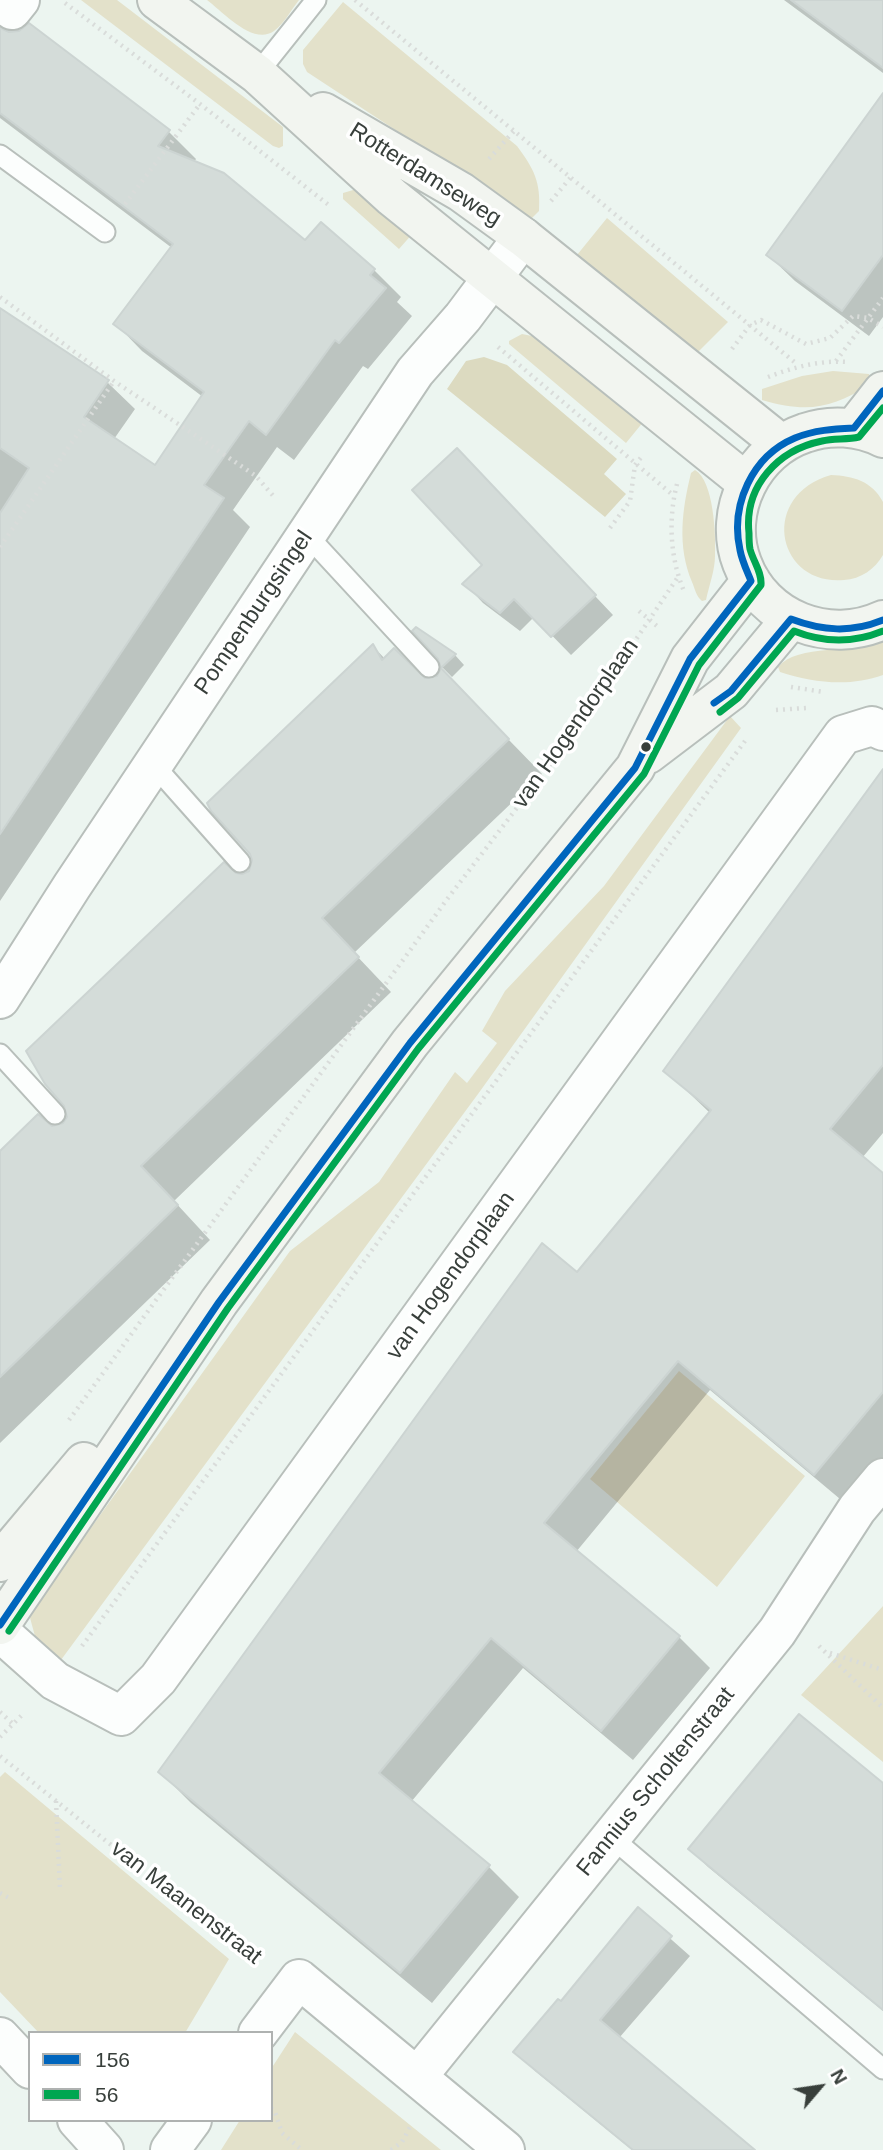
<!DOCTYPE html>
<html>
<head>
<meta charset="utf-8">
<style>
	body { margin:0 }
	#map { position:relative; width:883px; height:2150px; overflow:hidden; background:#ecf5f0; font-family:Helvetica,sans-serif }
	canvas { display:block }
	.legend { position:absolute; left:28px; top:2031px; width:245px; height:91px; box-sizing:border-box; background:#fff; border:2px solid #afb2b1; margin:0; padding:9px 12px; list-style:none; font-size:21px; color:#383f3b }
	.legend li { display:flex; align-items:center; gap:14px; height:35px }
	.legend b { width:35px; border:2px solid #afb2b1 }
	.north { position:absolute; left:785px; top:2052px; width:70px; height:70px; -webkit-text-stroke:5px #fff; paint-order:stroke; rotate:61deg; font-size:19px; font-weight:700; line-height:28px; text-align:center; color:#383f3b }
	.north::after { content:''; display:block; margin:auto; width:24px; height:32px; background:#383f3b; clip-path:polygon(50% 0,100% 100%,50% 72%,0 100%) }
</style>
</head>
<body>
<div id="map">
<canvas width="883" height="2150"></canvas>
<ul class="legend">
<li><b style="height:9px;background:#0065bd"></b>156</li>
<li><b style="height:9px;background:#00a651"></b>56</li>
</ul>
<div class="north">N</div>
</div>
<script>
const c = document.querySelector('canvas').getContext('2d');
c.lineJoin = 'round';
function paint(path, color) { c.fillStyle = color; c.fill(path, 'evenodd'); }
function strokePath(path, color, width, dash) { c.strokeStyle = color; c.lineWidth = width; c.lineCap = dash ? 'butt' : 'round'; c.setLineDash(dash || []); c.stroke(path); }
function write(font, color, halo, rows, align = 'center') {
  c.font = font + ' Helvetica,sans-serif'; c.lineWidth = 7; c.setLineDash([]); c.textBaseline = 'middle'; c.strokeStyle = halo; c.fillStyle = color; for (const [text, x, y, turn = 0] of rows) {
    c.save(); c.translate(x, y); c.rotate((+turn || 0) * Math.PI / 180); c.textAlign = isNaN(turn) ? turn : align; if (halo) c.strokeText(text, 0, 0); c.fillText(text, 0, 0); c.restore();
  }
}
const green = new Path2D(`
	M81,0H117L283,127V146L279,148L273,146Z
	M207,0H299C291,10 284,24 274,31C253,46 223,12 207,0Z
	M343,2L517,146C534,169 541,182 539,211L531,219L307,72L303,64V50Z
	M360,188L414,232L399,249L343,199V193Z
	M607,218L728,322L696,354L577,255Z
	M522,334L532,336L644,421L626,443L509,344V341Z
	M833,371L869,374L871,384C831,409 807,413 762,400V389L802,376Z
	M695,470C714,481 716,536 715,556C715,570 709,586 706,600L702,601C696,596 695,589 692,582C677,546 682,510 691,473Z
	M831,475C853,476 872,481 883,502V555C875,569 861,579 844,580C777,586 758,496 831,475Z
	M883,642V675C850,687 813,683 780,672L778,667C798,643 854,654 883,642Z
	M730,716L741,728L478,1094L58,1664L36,1640L29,1614L290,1251L379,1182L455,1072L467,1083L497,1043L482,1031L505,991L604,886Z
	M679,1371L805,1476L717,1587L590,1479Z
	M883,1606V1762L801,1695Z
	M5,1772L229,1959L185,2033H39L0,1992V1777Z
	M295,2032L441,2150H221L240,2120H271V2069Z`);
const forest = new Path2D(`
	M484,357L507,365L617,459L604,474L626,494L605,517L447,389L466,361Z`);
const shadow = new Path2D(`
	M784,0H883V73Z
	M0,5L21,26L18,34L29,26L169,132L196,159L194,162L306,243L321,224L374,270L401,297L397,302L412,316L368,369L363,366L294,460L277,447L233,510L250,527L0,901V310L107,382L135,409L114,439L156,468L203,397L142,351L115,323L172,248L0,118Z
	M883,96V317L869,336L795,281L768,255Z
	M475,469L613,615L571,655L534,617L520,631L483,603L465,584L485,565Z
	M416,630L455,655L464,665L452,677L442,667L440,658Z
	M373,646L385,659L475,705L542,774L354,953L391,992L174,1201L210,1240L0,1443V1153L50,1127L65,1124L235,875L242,876L250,872Z
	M883,781V1133L862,1158L883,1175V1460L846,1504L710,1390L576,1552L679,1637L710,1668L633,1760L523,1668L411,1802L488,1866L519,1897L432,2003L191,1803L160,1772L711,1114L666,1071Z
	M883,1786V2011L708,1867L690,1849Z
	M638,1910L690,1956L619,2038L754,2150H632L535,2071L516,2052L561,2004Z`);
const building = new Path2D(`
	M791,0H883V68Z
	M29,23L170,130L158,146L224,173L305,240L321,222L375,269L370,275L386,288L339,343L335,340L266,435L249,421L204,485L224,498L0,834V513L29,468L0,448V308L109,380L84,417L155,465L204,392L113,324L173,244L0,113V28L9,32L19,31Z
	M883,93V255L842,311L766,255Z
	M457,448L596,595L551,637L514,599L500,613L462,584L482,565L412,490Z
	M416,627L456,654L441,668L438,659L412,631Z
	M373,644L382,660L394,648L425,678L437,676L441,668L509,739L322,918L359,957L141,1166L178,1205L0,1377V1151L38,1114L52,1126L63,1123L67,1117L64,1106L45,1084L26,1051L224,862L236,873L242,874L249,871L252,860L250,854L211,811L207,803Z
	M883,769V1065L830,1129L883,1173V1392L814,1475L678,1361L544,1523L680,1636L601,1731L491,1638L379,1773L490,1865L400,1973L158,1772L542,1243L577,1272L711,1110L663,1071Z
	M799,1714L883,1783V2010L688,1849Z
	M638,1907L672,1936L600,2020L755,2150H633L513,2052L558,1999L561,2001Z`);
const path = new Path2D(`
	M355,0L798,365
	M65,3L200,104L330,206
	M489,159L514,131
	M551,201L571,177
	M125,204L200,104
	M0,297L114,381L256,476L275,498
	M498,347L674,496
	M732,349L750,325L761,320L806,344L830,338L853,316L868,318L883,327
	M836,361L883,298
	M768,377C794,367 820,360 848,362
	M677,484C668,519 670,558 684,591
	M610,528L630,501L635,465L643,455
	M0,547L114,381
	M639,611L657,626
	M791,687L824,692
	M776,710L806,708
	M69,1420L448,898L565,745L678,577
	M82,1646L745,741
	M819,1646L883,1708
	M830,1653L883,1670
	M0,1712L13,1724
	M0,1737L24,1713
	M0,1756L256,1961
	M56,1801L60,1889
	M0,1893L11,1899
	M271,2108L275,2112L282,2133L302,2150
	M391,2150L402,2142L410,2127`);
const lane = new Path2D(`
	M257,74L316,0
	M0,155L105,232
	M307,535L429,667
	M153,764L240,862
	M0,1054L55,1114
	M611,1837L883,2069`);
const street = new Path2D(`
	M12,10L20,0
	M0,999L72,886L415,372L463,317L523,237
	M0,1632L55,1681L121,1716L158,1679L843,735L872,726L883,731
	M258,2033L299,1979L505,2150
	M0,2037L30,2069
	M417,2077L777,1632L857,1509L883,1478
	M77,2120L104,2150
	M170,2150L192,2120`);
const secondary = new Path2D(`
	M157,0L257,74L392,197L747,483
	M323,112L461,192L523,237L781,444
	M854,428L883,391
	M883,438C859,426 830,424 805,433C753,450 722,511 742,563C763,620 829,645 883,620
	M648,754L731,691L791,619
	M0,1562L84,1462
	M0,1625L219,1302L410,1043L635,768L690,659L751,581`);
const bus1 = new Path2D(`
	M714,703L731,691L791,619C823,631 851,633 883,620
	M0,1625L219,1302L410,1043L635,768L690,659L751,581C747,571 742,561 740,550C730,505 752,456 795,438C814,430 834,429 854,428L883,391`);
const bus2 = new Path2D(`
	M720,712L738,698L794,631C824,643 854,643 883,631
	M9,1631L228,1308L418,1049L644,774L699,665L761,585C762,572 753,561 750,549C749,544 749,538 749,533C744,486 778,450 822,441C834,438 847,440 859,437L883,408`);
const markers = [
	[646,747,6,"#383f3b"]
];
const streetNames = [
	["Rotterdamseweg",425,175,32],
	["Pompenburgsingel",254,613,-56],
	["van Hogendorplaan",576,724,-55],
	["van Hogendorplaan",451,1276,-54],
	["Fannius Scholtenstraat",656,1782,-51],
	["van Maanenstraat",186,1903,38]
];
paint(green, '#e3e1ca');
paint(forest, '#dcdac0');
paint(shadow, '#0003');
paint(building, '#d4dcd9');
strokePath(building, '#ccd4d2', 2);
strokePath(lane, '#b8bfbb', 23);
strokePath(street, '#b8bfbb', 42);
strokePath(secondary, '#b8bfbb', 42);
strokePath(path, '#d9dcda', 4.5, [2, 5]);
strokePath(lane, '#fcfefd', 19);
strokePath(street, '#fcfefd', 38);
strokePath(secondary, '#f2f5f0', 38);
strokePath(bus1, '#0065bd', 7);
strokePath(bus2, '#00a651', 7);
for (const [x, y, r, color] of markers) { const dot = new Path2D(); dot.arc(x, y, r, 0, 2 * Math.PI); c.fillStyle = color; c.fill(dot); strokePath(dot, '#fff', 2.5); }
write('23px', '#383f3b', '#fff', streetNames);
</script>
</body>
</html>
